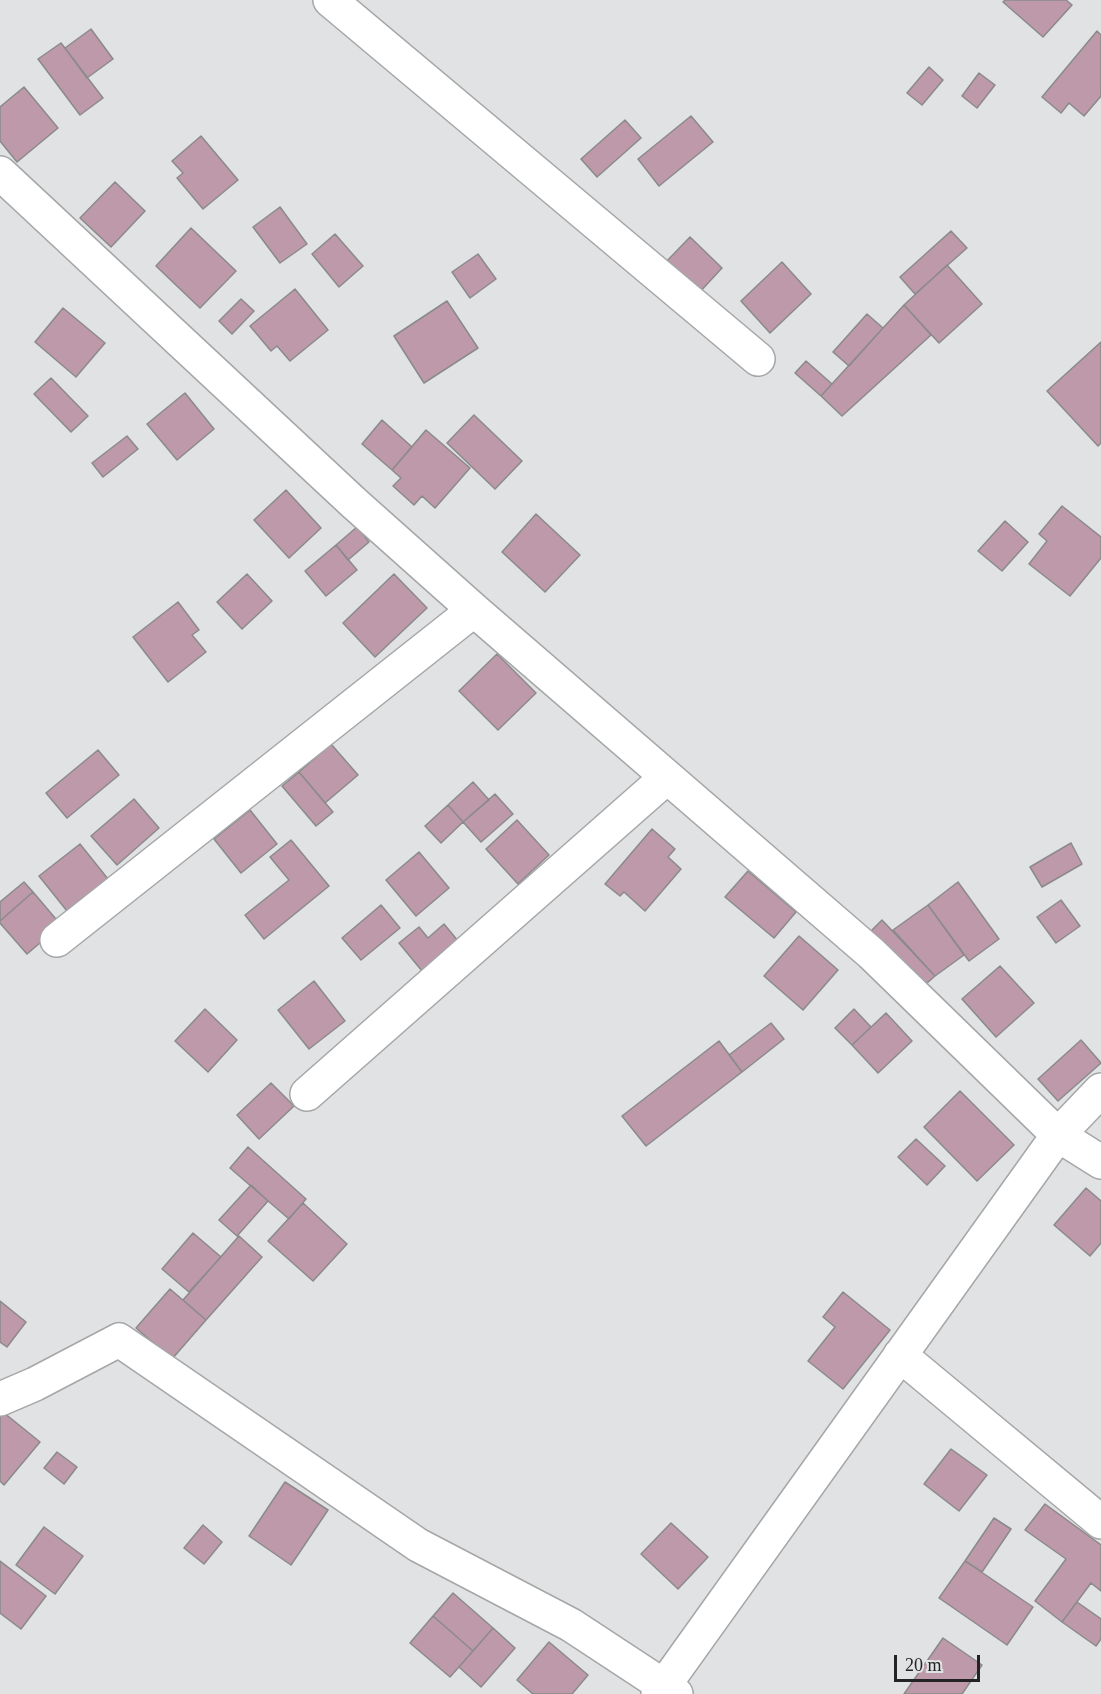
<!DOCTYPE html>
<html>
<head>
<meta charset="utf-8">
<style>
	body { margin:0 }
	#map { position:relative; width:1101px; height:1694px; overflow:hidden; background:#e1e2e3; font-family:Georgia,serif }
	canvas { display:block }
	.scale { position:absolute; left:894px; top:1655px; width:86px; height:27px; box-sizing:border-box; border:3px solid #232323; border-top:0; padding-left:8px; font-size:18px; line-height:21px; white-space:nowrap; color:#232323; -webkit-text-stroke:4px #e1e2e3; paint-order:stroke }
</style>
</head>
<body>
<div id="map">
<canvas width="1101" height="1694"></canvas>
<div class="scale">20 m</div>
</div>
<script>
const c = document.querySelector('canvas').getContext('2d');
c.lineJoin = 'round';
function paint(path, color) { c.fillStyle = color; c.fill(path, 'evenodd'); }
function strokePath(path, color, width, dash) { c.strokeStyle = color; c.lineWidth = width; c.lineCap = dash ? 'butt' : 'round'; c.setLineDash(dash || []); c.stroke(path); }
const building = new Path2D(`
	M1005,0H1066L1072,5L1043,37L1003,2Z
	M91,29L113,59L87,78L65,48Z
	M1097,31L1101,35V96L1084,116L1069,103L1061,113L1042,97Z
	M61,43L103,98L80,115L38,59Z
	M929,67L943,80L922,105L907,93Z
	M979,73L995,85L977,108L962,96Z
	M24,87L58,128L17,162L0,141V107Z
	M691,116L713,142L659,186L638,159Z
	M625,120L641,138L597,177L581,159Z
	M201,136L238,180L203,209L177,178L183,173L172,161Z
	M115,182L145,211L111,247L80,218Z
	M280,207L307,244L280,263L253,227Z
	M191,228L236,271L200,308L156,266Z
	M951,231L967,248L915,294L900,277Z
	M335,234L363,266L339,287L312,254Z
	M690,237L722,268L697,295L664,264Z
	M478,254L496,279L470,298L452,272Z
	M782,262L811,294L770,333L741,301Z
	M947,265L982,304L939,343L904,305Z
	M295,289L328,330L290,361L277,346L271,351L250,326Z
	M241,299L254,311L232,334L219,321Z
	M447,301L478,348L424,383L394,336Z
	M904,305L931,335L842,416L821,396Z
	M63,308L105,343L76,377L35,342Z
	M867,314L883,328L849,366L833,352Z
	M1101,342V443L1098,446L1047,391Z
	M806,361L832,384L821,396L795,373Z
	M51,378L88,416L71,432L34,394Z
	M185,393L214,429L177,460L147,424Z
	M474,415L522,461L495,489L447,443Z
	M382,420L412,447L392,470L362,444Z
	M426,430L470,468L435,508L422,496L414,505L393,486L401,478L392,470Z
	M127,436L138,449L103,477L92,463Z
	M286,490L321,528L289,558L254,520Z
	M1062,506L1101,537V558L1070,596L1029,564L1047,541L1039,534Z
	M536,514L580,555L545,592L502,552Z
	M1005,521L1028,542L1002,571L978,551Z
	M357,527L369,542L348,560L336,545Z
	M336,545L357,570L326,596L305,571Z
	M247,574L272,601L242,629L217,602Z
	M394,574L427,608L375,657L343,623Z
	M178,602L199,630L192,635L206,652L168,682L133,637Z
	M497,654L536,693L498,730L459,691Z
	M331,744L358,775L325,803L299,772Z
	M98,750L119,775L67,818L46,793Z
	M299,772L333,812L316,826L282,786Z
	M473,782L489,800L463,822L448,805Z
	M495,794L513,814L481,842L463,822Z
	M134,799L159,828L117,865L91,836Z
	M448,805L463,822L441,843L425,826Z
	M250,810L277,844L241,873L214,839Z
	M517,820L549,855L518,884L486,849Z
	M652,829L675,849L668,857L681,869L645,911L624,892L620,896L605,884Z
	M291,840L329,886L264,939L245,915L289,880L270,857Z
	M1071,843L1082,864L1042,887L1030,867Z
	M80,844L108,879L67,911L39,876Z
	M419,852L449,888L416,916L386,880Z
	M748,871L796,912L774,938L725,897Z
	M24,882L33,892L0,921V902Z
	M958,882L999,939L969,961L928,905Z
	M33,892L61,925L27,954L0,923V921Z
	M1061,900L1080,926L1056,943L1037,917Z
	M381,905L400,928L361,960L342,938Z
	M928,905L964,955L935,976L893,930Z
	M882,920L935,976L919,990L864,938Z
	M444,924L463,947L427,977L399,943L419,927L428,938Z
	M799,936L838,970L803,1010L764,976Z
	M1000,966L1034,1003L996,1037L962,999Z
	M314,981L345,1021L309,1049L278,1010Z
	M205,1009L237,1040L208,1072L175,1041Z
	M854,1009L871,1027L852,1045L835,1028Z
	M886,1013L912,1041L878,1073L852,1045Z
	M771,1023L784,1039L742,1072L729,1055Z
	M1081,1040L1101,1063L1058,1101L1038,1079Z
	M719,1041L742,1072L646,1146L622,1116Z
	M271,1083L294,1106L259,1139L237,1115Z
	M960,1091L1014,1145L977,1181L924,1127Z
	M916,1139L945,1166L927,1185L898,1157Z
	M248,1147L306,1199L289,1219L230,1168Z
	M251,1185L268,1201L237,1236L219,1220Z
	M1086,1188L1101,1201V1243L1090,1256L1054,1225Z
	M303,1203L347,1244L313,1281L268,1241Z
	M193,1233L221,1257L189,1292L162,1269Z
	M239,1236L262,1257L206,1320L183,1300Z
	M170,1289L206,1320L172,1359L136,1328Z
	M843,1292L890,1330L843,1389L808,1361L835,1327L823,1317Z
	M0,1301L26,1322L7,1347L0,1342Z
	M3,1412L40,1442L4,1485L0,1481V1416Z
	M951,1449L987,1475L959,1511L924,1484Z
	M57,1452L77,1467L64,1484L44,1468Z
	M285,1482L328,1510L291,1565L249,1536Z
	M1045,1504L1101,1545V1591L1091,1583L1062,1622L1035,1601L1066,1559L1025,1530Z
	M994,1518L1011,1529L982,1572L965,1561Z
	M671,1523L708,1557L678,1589L641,1554Z
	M203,1525L222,1542L204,1564L184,1548Z
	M44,1527L83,1556L55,1594L16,1565Z
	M0,1561L46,1596L21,1629L0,1613Z
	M965,1561L1033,1607L1007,1645L939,1598Z
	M453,1593L493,1628L473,1651L433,1616Z
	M1077,1602L1101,1619V1639L1096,1646L1062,1622Z
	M433,1616L473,1651L450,1677L410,1643Z
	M493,1628L515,1648L481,1687L459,1667Z
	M943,1638L982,1665L962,1694H904Z
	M549,1642L588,1675L572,1694H533L517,1680Z`);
const minor = new Path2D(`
	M330,0L758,359
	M0,173L354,503L474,610L872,954L1058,1135L1101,1162
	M57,940L474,610
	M307,1094L666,778
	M900,1355L1101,1522
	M0,1399L35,1384L119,1340L418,1545L571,1625L676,1694
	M658,1694L1058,1135L1101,1090`);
paint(building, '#be99a9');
strokePath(building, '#8b8a8a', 1.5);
strokePath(minor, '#a5a6a7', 36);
strokePath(minor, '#fff', 33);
</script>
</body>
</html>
